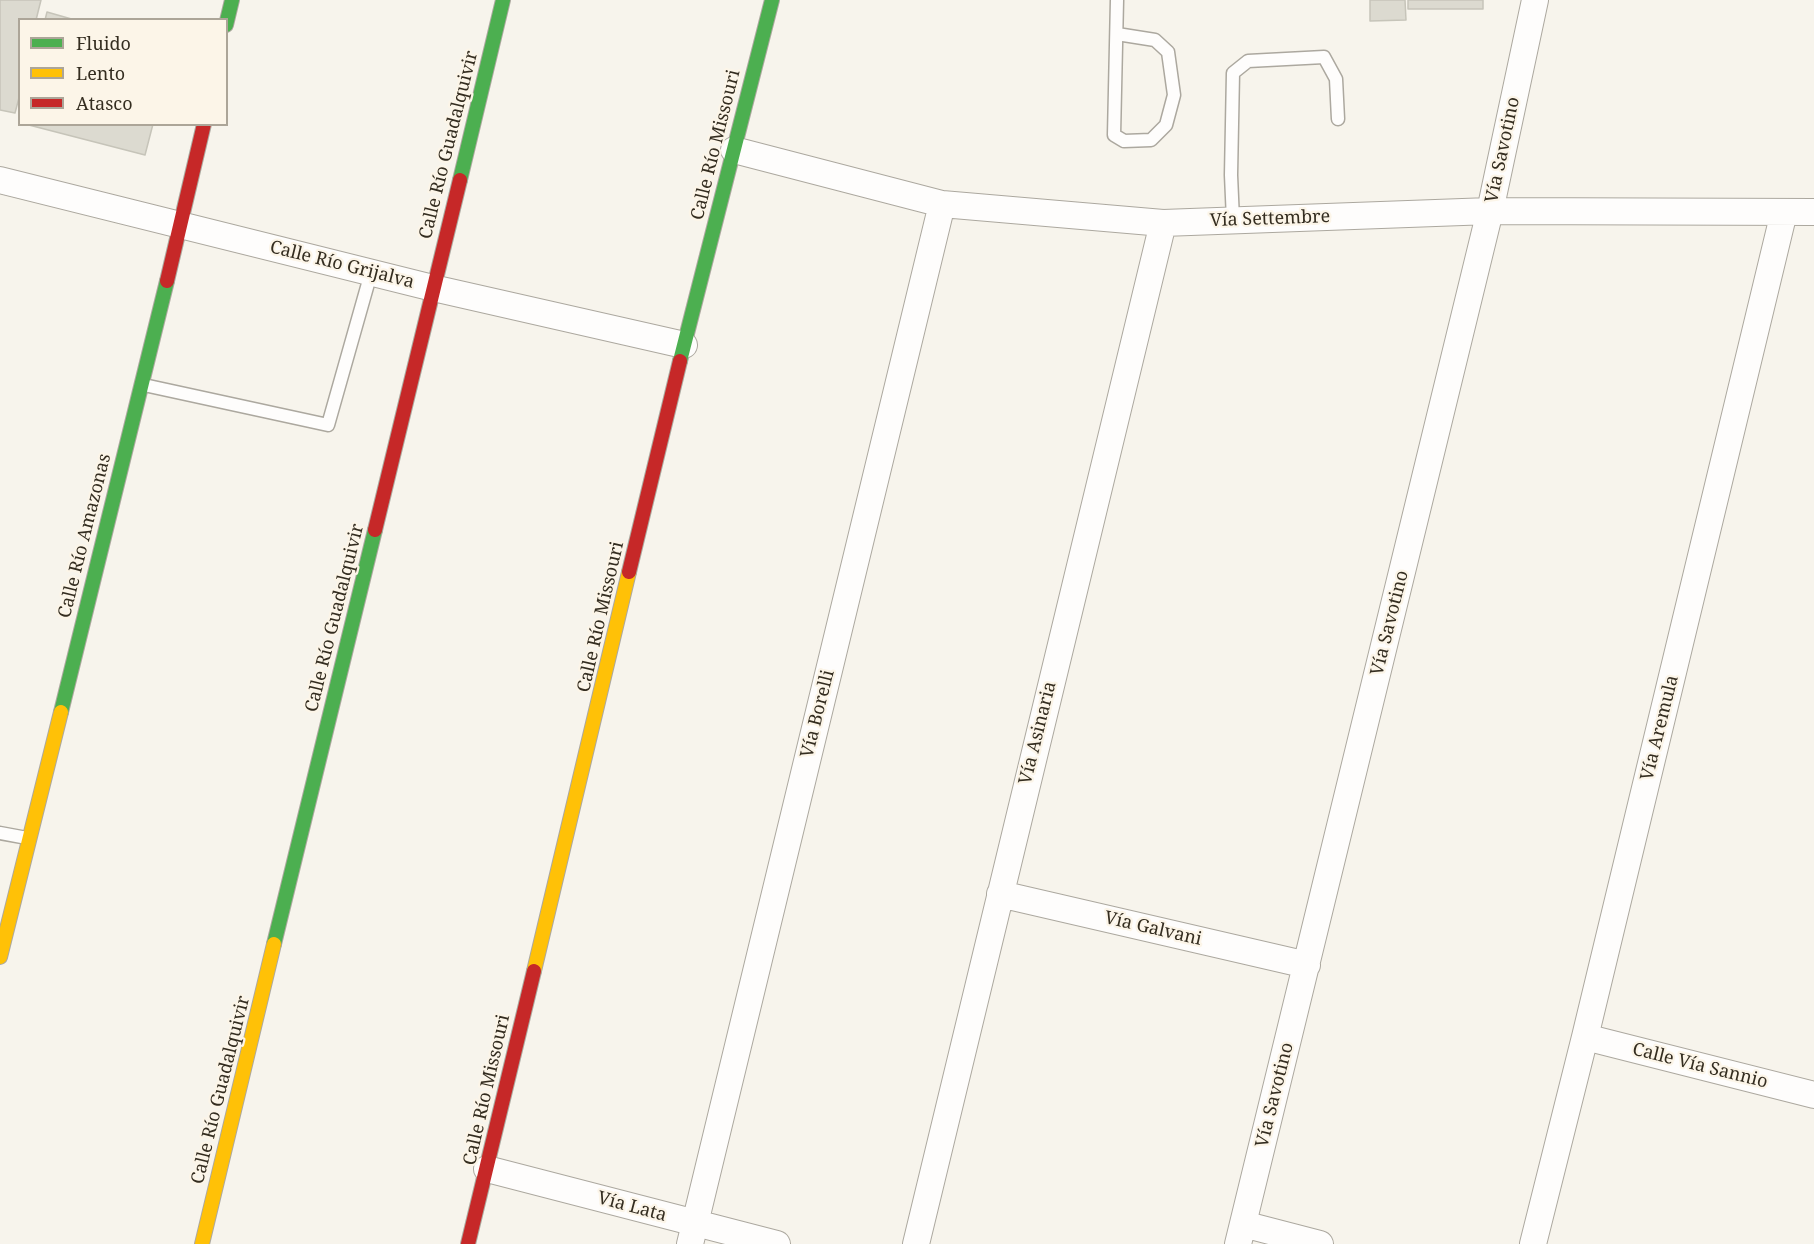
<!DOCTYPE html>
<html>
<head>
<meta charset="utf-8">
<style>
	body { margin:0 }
	#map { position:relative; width:1814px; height:1244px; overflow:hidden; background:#f7f4ec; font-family:"Noto Serif",serif }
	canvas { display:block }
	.legend { position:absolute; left:18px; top:18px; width:210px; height:108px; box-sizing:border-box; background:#fcf5e8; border:2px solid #aca598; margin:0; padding:8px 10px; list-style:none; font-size:18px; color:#342d20 }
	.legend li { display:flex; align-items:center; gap:12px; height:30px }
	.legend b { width:30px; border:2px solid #aca598 }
</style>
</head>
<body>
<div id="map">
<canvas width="1814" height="1244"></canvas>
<ul class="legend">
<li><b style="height:8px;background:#4caf50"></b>Fluido</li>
<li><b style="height:8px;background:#ffc107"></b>Lento</li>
<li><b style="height:8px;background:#c62828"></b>Atasco</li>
</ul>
</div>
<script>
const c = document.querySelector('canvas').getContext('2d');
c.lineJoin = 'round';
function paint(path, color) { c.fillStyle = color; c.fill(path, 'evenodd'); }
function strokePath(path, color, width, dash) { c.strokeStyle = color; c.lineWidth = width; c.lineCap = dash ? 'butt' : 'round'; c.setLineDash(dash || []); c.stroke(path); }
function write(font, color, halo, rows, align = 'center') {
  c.font = font + ' "Noto Serif",serif'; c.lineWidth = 4.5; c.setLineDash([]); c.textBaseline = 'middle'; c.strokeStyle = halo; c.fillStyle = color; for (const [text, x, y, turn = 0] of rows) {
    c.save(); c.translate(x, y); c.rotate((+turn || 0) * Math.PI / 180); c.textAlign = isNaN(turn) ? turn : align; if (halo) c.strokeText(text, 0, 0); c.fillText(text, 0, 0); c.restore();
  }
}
const building = new Path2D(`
	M0,0H41L36,20H20V94L15,113L0,110Z
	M1370,0H1405L1406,20L1370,21Z
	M1408,0H1483V9H1408Z
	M47,12L75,20H45Z
	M25,124H153L145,155Z`);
const lane = new Path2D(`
	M1117,34L1155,40L1168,52L1174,95L1166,125L1151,140L1124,141L1114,135L1117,0
	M1233,220L1231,175L1233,73L1248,61L1324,57L1336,79L1338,119
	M144,385L328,425L371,273
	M0,833L27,838`);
const street = new Path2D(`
	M734,150L942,204L1163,223L1490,211L1814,212
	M0,180L433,288L684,345
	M1000,894L1307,965
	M1585,1037L1814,1095
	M487,1169L777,1244
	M1243,1224L1320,1244
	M690,1244L942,204
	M916,1244L1163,223
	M1238,1244L1490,211L1535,0
	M1533,1244L1585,1037L1784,212`);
const fast = new Path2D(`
	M226,25L232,0
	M460,180L503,0
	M680,361L772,0
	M61,712L167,281
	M274,944L375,530`);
const slow = new Path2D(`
	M0,957L61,712
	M534,971L629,572
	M202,1244L274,944`);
const jam = new Path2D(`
	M167,281L204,124
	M375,530L460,180
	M629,572L680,361
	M468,1244L534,971`);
const streetNames = [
	["Calle Río Guadalquivir",449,145,-76],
	["Calle Río Missouri",716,145,-76],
	["Vía Savotino",1503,150,-78],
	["Vía Settembre",1270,219,-2],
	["Calle Río Grijalva",342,265,14],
	["Calle Río Amazonas",85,536,-76],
	["Calle Río Missouri",601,617,-77],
	["Calle Río Guadalquivir",335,618,-76],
	["Vía Savotino",1390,623,-76],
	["Vía Borelli",818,714,-76],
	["Vía Aremula",1660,728,-76],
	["Vía Asinaria",1038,733,-76],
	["Vía Galvani",1153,929,13],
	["Calle Vía Sannio",1700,1066,14],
	["Calle Río Guadalquivir",221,1090,-76],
	["Calle Río Missouri",487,1090,-77],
	["Vía Savotino",1275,1095,-76],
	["Vía Lata",632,1207,15]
];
paint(building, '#dcdad0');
strokePath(building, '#c6c4b9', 1.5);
strokePath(lane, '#aca89f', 15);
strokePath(street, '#aca89f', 28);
strokePath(fast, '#aca89f', 16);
strokePath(slow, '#aca89f', 16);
strokePath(jam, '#aca89f', 16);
strokePath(lane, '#fefdfc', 12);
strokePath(street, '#fefdfc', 26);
strokePath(fast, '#4caf50', 14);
strokePath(slow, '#ffc107', 14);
strokePath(jam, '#c62828', 14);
write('18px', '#342d20', '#fcf5e8', streetNames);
</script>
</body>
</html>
